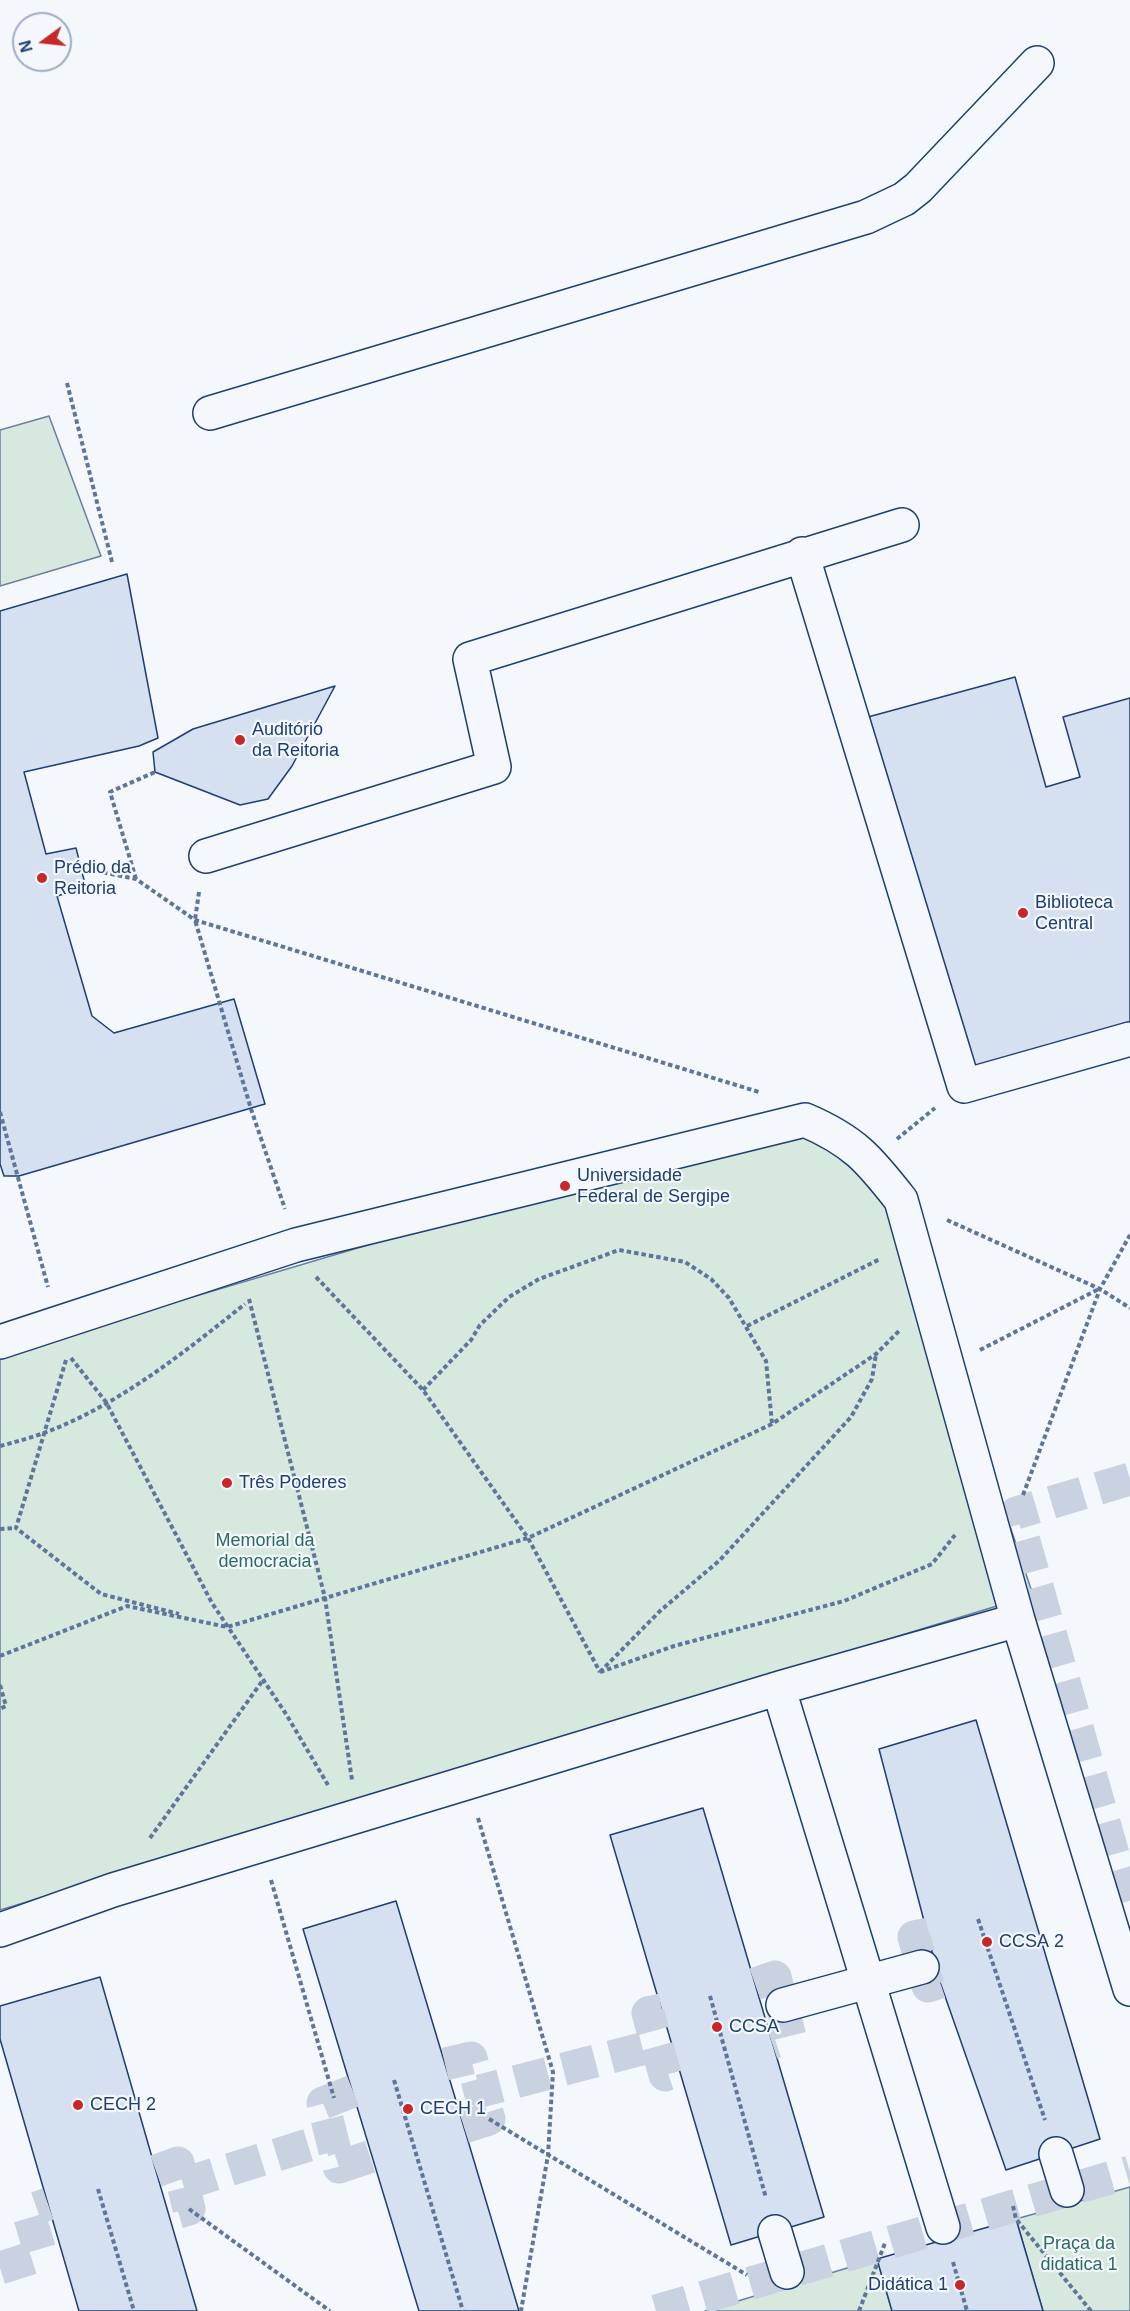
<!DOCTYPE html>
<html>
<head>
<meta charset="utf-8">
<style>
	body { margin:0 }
	#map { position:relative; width:1130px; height:2311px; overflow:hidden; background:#f4f7fb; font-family:Helvetica,sans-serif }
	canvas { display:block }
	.north { position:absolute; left:12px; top:12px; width:60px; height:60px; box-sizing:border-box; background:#f4f7fb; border:2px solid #9eadc5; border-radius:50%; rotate:255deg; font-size:16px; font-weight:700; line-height:24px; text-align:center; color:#1d3f73 }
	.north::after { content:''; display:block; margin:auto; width:21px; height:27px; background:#c62828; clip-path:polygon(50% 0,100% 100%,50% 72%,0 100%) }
</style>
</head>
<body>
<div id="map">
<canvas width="1130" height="2311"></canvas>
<div class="north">N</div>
</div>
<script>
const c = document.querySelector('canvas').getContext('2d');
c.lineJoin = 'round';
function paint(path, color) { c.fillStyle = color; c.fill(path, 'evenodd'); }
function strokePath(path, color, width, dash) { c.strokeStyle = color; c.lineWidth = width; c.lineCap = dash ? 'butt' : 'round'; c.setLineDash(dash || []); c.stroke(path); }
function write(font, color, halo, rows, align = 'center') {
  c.font = font + ' Helvetica,sans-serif'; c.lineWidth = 4.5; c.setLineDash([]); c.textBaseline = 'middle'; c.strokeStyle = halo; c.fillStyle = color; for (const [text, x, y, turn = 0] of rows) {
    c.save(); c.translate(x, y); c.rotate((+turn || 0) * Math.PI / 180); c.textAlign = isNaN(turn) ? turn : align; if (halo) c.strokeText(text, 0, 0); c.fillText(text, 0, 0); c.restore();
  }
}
const green = new Path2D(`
	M49,416L101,556L0,586V430Z
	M820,1111L901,1200L1033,1595L0,1910V1354Z
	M1130,2187V2311H1043L1016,2219Z
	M877,2259L892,2311H705Z`);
const building = new Path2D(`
	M127,574L158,738L139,746L24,772L46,854L76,848L86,888L57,896L92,1016L114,1033L234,999L265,1104L19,1176H4L0,1164V611Z
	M1015,677L1046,787L1080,777L1063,717L1130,698V1038L966,1083L857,720Z
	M335,686L292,766L268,799L240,805L155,772L153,752L193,729Z
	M976,1720L1100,2139L1006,2170L940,1982L879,1749Z
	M703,1808L824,2217L731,2245L610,1835Z
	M396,1901L445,2064L519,2311H419L303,1929Z
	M100,1977L156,2171L197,2311H79L0,2039V2006Z
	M1016,2219L1043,2311H892L877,2259Z`);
const minorTunnel = new Path2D(`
	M1130,1479L1016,1513L1130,1914
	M929,1934L914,1937L928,1986L940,1982
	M755,1984L775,1977L790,2037L772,2043
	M662,2010L648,2013L665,2075L680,2070
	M445,2064L471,2058L480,2091L657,2045
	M353,2091L323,2103L339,2167L372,2156
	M464,2127L489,2119L480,2091
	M156,2171L178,2163L189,2209L169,2215
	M183,2184L331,2138
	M0,2268L41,2255L28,2211L48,2204
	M656,2311L1130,2172`);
const path = new Path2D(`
	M67,383L112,562
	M81,868L136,879L195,920L759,1092
	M136,879L110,792L155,772
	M199,892L195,920L251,1109L285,1209
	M0,1112L48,1287
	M897,1139L935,1108
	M947,1220L1100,1289L1130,1308
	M316,1277L423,1390L528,1538L600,1672
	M249,1299L325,1598L352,1780
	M747,1326L880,1259
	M980,1350L1099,1289
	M71,1358L106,1402L212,1603L286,1714L328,1785
	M66,1360L16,1528L101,1594L179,1614
	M423,1390L471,1340L480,1325L509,1297L539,1279L619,1250L685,1262L711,1279L729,1298L766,1361L772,1424
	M0,1446C15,1442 30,1438 44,1433C119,1405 183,1353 245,1304
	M1023,1495L1100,1289L1130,1235
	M0,1529L16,1528
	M0,1656L127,1606L227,1627L528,1538L772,1424L876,1354L900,1330
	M600,1672L660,1611L720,1560L851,1417L872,1379L876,1354
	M600,1672L674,1646L844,1601L932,1564L955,1535
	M0,1685L6,1706L0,1709
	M478,1818L553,2072L548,2155L521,2311
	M150,1838L263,1680
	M271,1880L334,2098
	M978,1919L1045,2120
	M710,1996L766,2198
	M394,2080L463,2311
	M489,2119L747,2275
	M98,2189L134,2311
	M1013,2206L1016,2219L1091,2311
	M189,2209L330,2311
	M953,2262L967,2311
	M859,2311L885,2243`);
const minor = new Path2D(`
	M210,413L866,217L904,199L918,188L1037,63
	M802,554L964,1086L1130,1039
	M206,856L494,767L470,659L902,525
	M0,1342L296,1245L805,1120C854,1141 869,1159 901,1200L1018,1620L1130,1989
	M784,1706L943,2227
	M0,1930L113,1890L783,1687L1018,1620
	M783,2005L922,1967
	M1056,2154L1067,2190
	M775,2232L787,2272`);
const markers = [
	[240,740,6,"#c62828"],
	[42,878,6,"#c62828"],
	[1023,913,6,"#c62828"],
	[565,1186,6,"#c62828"],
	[227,1483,6,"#c62828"],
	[987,1942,6,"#c62828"],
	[717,2027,6,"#c62828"],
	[78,2105,6,"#c62828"],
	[408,2109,6,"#c62828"],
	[960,2285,6,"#c62828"]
];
const poiNames = [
	["Auditório",252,730],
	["da Reitoria",252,751],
	["Prédio da",54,868],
	["Reitoria",54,889],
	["Biblioteca",1035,903],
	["Central",1035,924],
	["Universidade",577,1176],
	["Federal de Sergipe",577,1197],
	["Três Poderes",239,1483],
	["CCSA 2",999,1942],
	["CCSA",729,2027],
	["CECH 2",90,2105],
	["CECH 1",420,2109],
	["Didática 1",948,2285,"right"]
];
const parkNames = [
	["Memorial da",265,1541],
	["democracia",265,1562],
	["Praça da",1079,2244],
	["didatica 1",1079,2265]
];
paint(green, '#d7e8df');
strokePath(green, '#687fa3', 1.5);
paint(building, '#d5e0f0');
strokePath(building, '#1d3f73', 1.5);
strokePath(minorTunnel, '#c9d2e0', 33, [33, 16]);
strokePath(minor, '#1d3f73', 36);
strokePath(path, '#5e769c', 4, [4.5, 3]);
strokePath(minor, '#f4f7fb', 33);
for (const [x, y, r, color] of markers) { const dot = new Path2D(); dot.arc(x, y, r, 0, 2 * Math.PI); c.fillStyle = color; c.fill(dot); strokePath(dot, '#f4f7fb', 2); }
write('18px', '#1d3f73', '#f4f7fb', poiNames, 'left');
write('18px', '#2c6c60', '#f4f7fb', parkNames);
</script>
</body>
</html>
